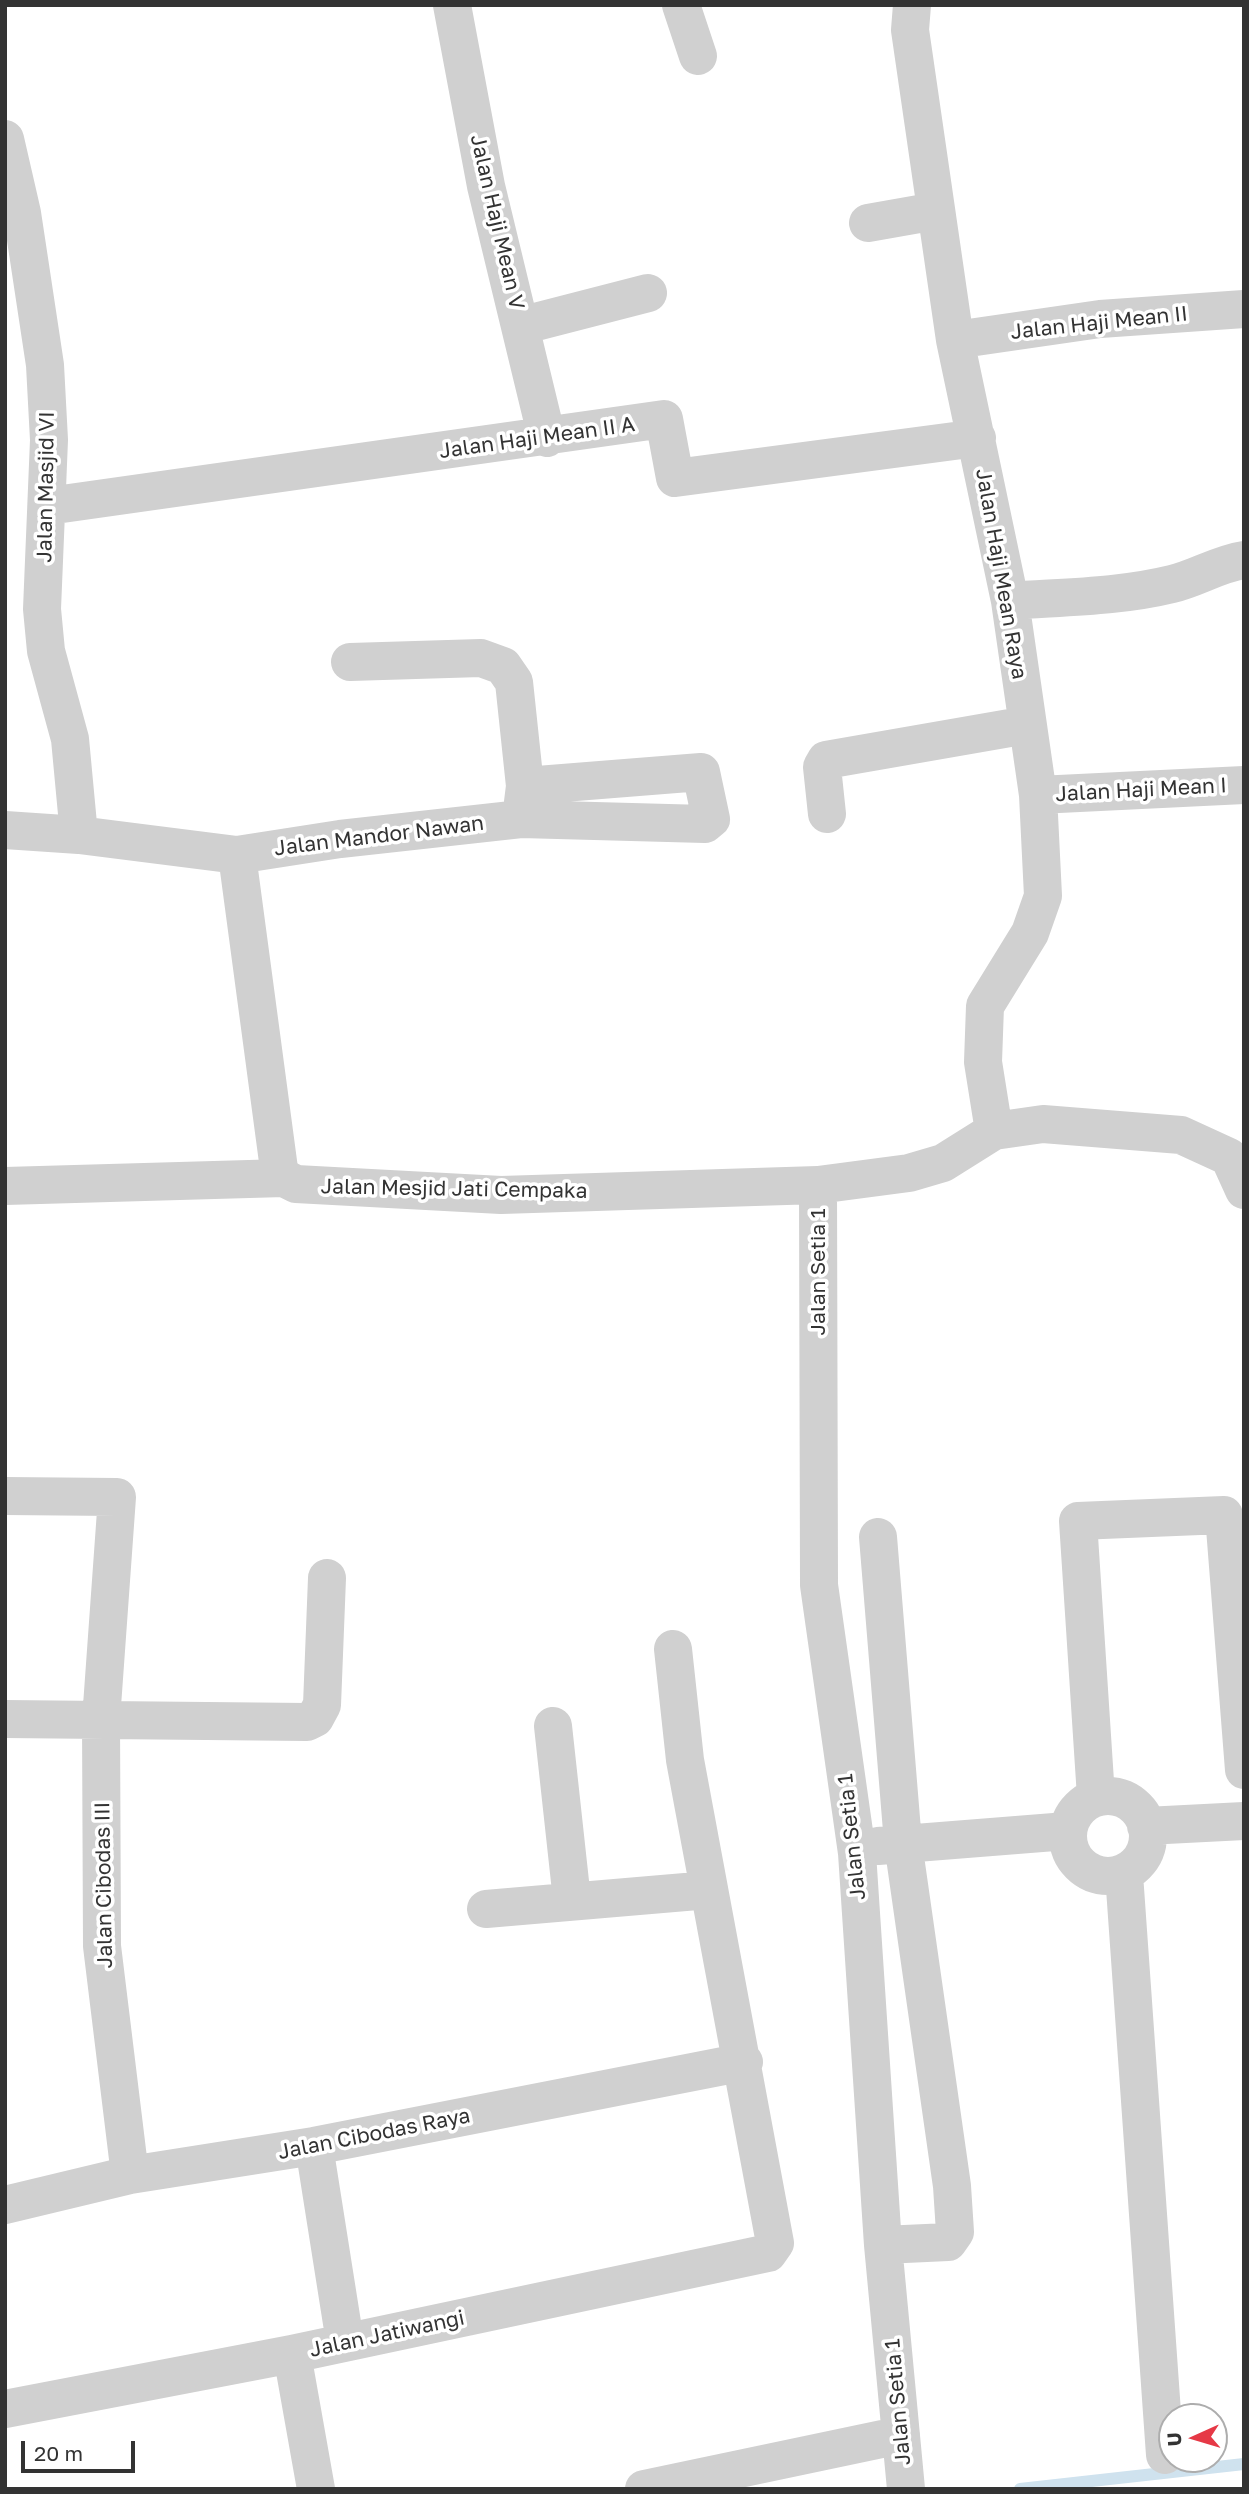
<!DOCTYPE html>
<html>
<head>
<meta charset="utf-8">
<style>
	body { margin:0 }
	#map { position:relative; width:1249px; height:2494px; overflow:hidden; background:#fff; font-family:"Golos Text",sans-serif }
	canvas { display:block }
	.frame { position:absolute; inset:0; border:7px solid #333; pointer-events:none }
	.north { position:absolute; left:1158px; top:2403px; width:70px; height:70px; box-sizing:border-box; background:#fff; border:2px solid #adadad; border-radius:50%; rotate:266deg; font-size:19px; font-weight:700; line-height:28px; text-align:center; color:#333 }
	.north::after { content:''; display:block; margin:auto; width:24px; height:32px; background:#e63946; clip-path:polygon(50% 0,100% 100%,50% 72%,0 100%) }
	.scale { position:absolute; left:21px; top:2441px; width:114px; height:32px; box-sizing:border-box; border:4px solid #333; border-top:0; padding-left:9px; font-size:21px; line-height:24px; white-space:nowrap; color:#333; -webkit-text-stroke:5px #fff; paint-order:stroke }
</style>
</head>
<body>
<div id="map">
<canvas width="1249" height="2494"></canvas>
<div class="frame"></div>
<div class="north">U</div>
<div class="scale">20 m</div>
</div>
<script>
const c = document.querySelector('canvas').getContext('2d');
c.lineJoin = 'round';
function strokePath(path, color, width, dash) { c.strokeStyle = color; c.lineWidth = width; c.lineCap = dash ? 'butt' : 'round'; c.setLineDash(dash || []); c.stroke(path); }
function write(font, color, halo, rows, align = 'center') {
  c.font = font + ' "Golos Text",sans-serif'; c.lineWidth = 7; c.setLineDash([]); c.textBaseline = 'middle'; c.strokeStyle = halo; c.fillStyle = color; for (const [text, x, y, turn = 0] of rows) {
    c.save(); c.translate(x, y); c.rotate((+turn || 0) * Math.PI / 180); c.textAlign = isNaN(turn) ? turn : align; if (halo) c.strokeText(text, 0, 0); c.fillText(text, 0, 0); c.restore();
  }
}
const stream = new Path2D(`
	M1020,2489L1244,2464`);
const minor = new Path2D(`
	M452,5L486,186L547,438
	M681,5L698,56
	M912,5L910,30L955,340L1010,601L1038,795L1043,896L1030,933L985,1006L983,1062L994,1131
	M5,139L22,213L45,365L49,440L42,609L46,651L70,739L79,835
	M868,223L936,211
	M520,326L648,293
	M955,340L1100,319L1244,309
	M48,506L664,419L675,478L977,438
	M1010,601C1063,597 1119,597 1172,584C1197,578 1218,564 1244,560
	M350,662L481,658L503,666L514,682L525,786L522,810
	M1038,795L1244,785
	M827,814L822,767L826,760L1027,725
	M5,830L79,835L237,855L279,1169L284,1178L296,1184L501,1195L818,1185L909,1173L943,1163L994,1131L1043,1124L1181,1135L1229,1157L1244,1190
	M237,855L340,839L521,819L705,824L711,819L701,772L525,786
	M818,1185L819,1585L857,1853L883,2245L906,2489
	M5,1186L284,1178
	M5,1496L117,1497L101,1720L102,1946L130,2175
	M878,1537L903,1843L952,2186L955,2232L948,2242L883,2245
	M5,1719L307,1722L315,1718L322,1705L327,1578
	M553,1726L572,1900
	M1068 1836a40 40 0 1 1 80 0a40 40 0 1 1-80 0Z
	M1096,1797L1078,1521L1224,1515L1244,1770
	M1146,1826L1244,1821
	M878,1846L1067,1831
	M1124,1874L1165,2455
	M486,1909L709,1890
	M314,2146L345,2342
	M5,2205L130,2175L314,2146L744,2062
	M292,2354L316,2489
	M5,2409L292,2354L768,2253L775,2243L685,1760L673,1649
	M644,2489L901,2435`);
const streetNames = [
	["Jalan Haji Mean V",497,222,77],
	["Jalan Haji Mean II",1099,323,-6],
	["Jalan Haji Mean II A",537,438,-8],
	["Jalan Masjid VI",46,487,-89],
	["Jalan Haji Mean Raya",1001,574,80],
	["Jalan Haji Mean I",1141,790,-3],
	["Jalan Mandor Nawan",379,836,-7],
	["Jalan Mesjid Jati Cempaka",454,1189,1],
	["Jalan Setia 1",818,1272,-90],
	["Jalan Setia 1",852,1837,-96],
	["Jalan Cibodas III",104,1885,-91],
	["Jalan Cibodas Raya",374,2134,-11],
	["Jalan Jatiwangi",387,2334,-12],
	["Jalan Setia 1",898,2402,-95]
];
strokePath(stream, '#cfe2ee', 12);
strokePath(minor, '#d0d0d0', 38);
write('21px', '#333', '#fff', streetNames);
</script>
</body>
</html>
